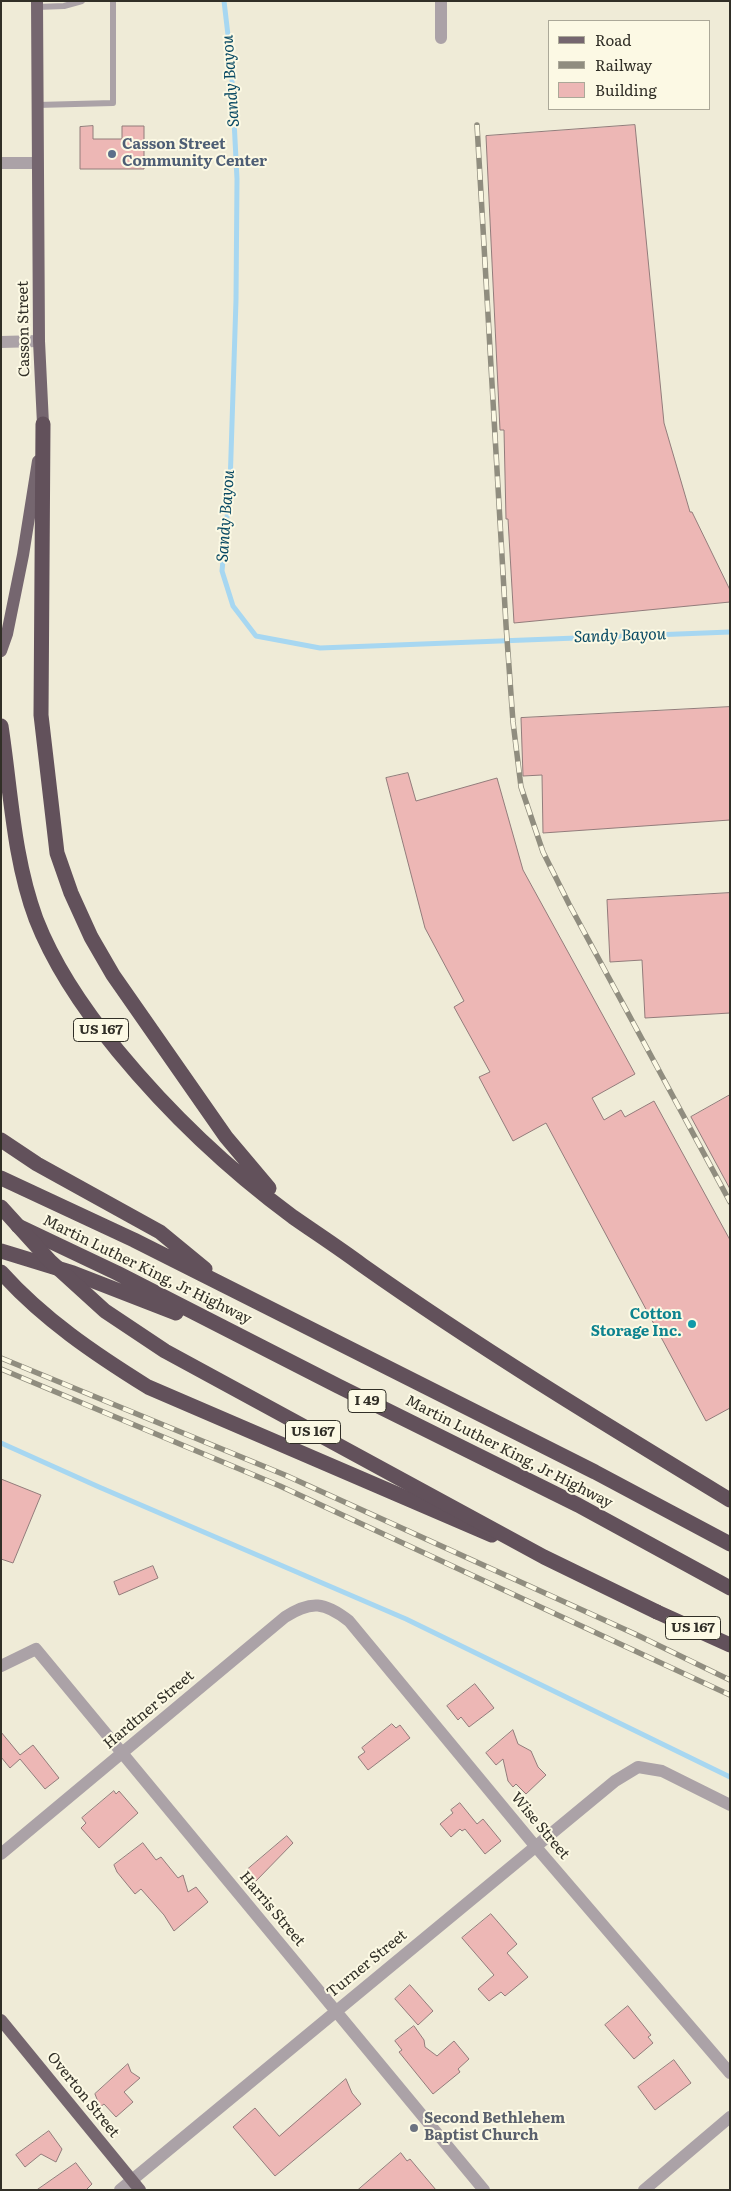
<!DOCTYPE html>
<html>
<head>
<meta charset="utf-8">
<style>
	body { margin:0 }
	#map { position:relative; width:731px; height:2191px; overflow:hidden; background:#efebd7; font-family:Literata,serif }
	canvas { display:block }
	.frame { position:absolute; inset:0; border:2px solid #312f27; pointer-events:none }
	.legend { position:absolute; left:548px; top:20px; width:162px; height:90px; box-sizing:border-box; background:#fcf9e4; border:1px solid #aba898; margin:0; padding:6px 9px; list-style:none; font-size:15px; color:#312f27 }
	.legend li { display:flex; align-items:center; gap:10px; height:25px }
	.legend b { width:25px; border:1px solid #aba898 }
</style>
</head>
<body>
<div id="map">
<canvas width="731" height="2191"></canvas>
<div class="frame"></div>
<ul class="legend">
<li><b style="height:6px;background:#75666f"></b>Road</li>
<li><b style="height:6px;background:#908d7f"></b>Railway</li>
<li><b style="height:14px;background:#edb7b5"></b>Building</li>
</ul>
</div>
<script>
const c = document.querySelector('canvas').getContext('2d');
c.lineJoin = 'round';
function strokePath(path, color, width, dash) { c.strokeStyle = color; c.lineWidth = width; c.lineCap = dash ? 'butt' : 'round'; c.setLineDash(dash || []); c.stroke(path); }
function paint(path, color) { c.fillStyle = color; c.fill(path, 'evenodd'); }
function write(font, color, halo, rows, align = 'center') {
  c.font = font + ' Literata,serif'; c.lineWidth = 4; c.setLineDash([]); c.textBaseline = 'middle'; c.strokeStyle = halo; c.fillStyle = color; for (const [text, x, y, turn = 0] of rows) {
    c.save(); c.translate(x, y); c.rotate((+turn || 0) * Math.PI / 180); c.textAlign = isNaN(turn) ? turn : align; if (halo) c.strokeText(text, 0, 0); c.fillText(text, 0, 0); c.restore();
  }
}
const stream = new Path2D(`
	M224,1L231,61L237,179L236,300L230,485L222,571L233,606L256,636L320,648L730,632
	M1,1443L99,1487L406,1619L730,1777`);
const building = new Path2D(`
	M635,125L664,423L690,512H692L730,590V602L514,623L508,519H506L504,430H500L486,136Z
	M93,126V139H122V126H144V169H80V127Z
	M730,707V820L543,833L542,775L523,776L521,718Z
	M408,773L416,801L497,778L523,870L635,1074L592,1098L604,1120L621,1110L625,1117L654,1101L730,1240V1408L706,1421L546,1123L513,1141L479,1077L490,1072L454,1007L464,1001L425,928L386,778Z
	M730,893V1013L645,1018L642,960L610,962L607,900Z
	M730,1095V1189L691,1117Z
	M1,1479L41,1495L13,1563L1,1559Z
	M153,1566L158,1578L119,1595L114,1582Z
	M475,1684L494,1708L469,1727L461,1717L458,1720L447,1706Z
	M392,1724L396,1728L400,1725L410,1738L368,1770L358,1757L365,1752L362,1748Z
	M513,1730L518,1744L531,1751L538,1767L546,1775L526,1794L516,1784L513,1787L508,1781L503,1759L496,1765L486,1753Z
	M1,1732L20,1755L33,1745L59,1778L45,1789L20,1759L10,1768L1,1757Z
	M114,1791L116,1794L119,1791L138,1813L99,1848L81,1828L86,1823L82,1818Z
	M460,1803L477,1824L483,1819L501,1841L485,1854L465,1829L462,1831L460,1829L451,1837L440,1824L453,1813L451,1810Z
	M287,1836L293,1843L255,1882L249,1876L248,1869Z
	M143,1843L156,1860L161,1857L178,1878L183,1875L188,1892L196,1887L208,1902L174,1931L164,1915L141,1889L135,1894L117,1872L114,1865Z
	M491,1914L517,1944L507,1953L528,1977L505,1996L501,1992L489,2001L478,1989L494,1975L462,1938Z
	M410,1985L433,2011L418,2025L395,1999Z
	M628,2006L651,2035L648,2037L653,2043L634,2059L605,2025Z
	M414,2026L424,2040L425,2047L437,2056L454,2041L469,2059L458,2069L460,2072L433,2094L399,2052L402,2050L395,2041Z
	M674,2060L691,2083L655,2110L638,2087Z
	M128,2064L131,2072L140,2078L124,2092L133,2102L116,2117L104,2104L100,2107L95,2094Z
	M346,2079L352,2093L361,2104L275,2176L233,2127L255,2108L279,2136Z
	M49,2131L62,2149L56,2162L41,2154L25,2167L16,2155Z
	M401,2153L407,2161L410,2159L436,2190H358Z
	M76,2163L92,2184L86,2190H37Z`);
const lane = new Path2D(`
	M37,7L64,6L82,1
	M37,105L113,103V1`);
const street = new Path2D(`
	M441,38V1
	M1,163H37
	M1,342L39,341
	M1,1666L36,1649L484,2190
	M1,1854L285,1617C311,1600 325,1602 349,1621L536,1847L730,2073
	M120,2190L615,1781L638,1767L662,1771L730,1805
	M644,2190L730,2117`);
const primary = new Path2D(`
	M37,1L39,341L43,424L42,434
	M1,651L7,634L23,555L38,461
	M1,2020L140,2190`);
const highway = new Path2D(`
	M43,424L41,715L57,853L71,893L91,937L113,975L226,1137L269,1188
	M1,726C11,791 13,857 36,919C55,968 85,1011 118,1051C170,1114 228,1169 293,1217C316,1233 339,1248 362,1265C481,1349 605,1424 730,1500
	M1,1140L37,1164L160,1232L205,1269
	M1,1178L134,1240L595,1472L730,1544
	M18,1226L117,1273L338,1386L578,1505L730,1588
	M1,1251L73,1273L176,1313
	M1,1272C43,1319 95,1354 148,1387L492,1535
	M657,1612L730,1645`);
const rail = new Path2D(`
	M477,125L506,625L513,722L521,787L543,852L569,904L730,1202
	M1,1358L285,1475L635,1634L730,1680
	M1,1369L280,1486L730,1695`);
const highwayBridge = new Path2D(`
	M1,1207L50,1261L105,1311L165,1351L544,1557L657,1612`);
const markers = [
	[112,154,5,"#5c6f8a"],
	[692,1324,5,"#0f9aa8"],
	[414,2128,5,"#6b7280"]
];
const shields = [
	[101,1030,55],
	[367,1401,38],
	[313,1432,55],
	[693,1628,55]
];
const shieldNames = [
	["US 167",101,1030],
	["I 49",367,1401],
	["US 167",313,1432],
	["US 167",693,1628]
];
const serviceNames = [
	["Casson Street",122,145],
	["Community Center",122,162]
];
const streetNames = [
	["Casson Street",24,329,-91],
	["Martin Luther King, Jr Highway",147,1270,26],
	["Martin Luther King, Jr Highway",509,1452,27],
	["Hardtner Street",149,1710,-40],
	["Wise Street",540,1826,50],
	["Harris Street",272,1909,50],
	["Turner Street",367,1964,-39],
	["Overton Street",83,2095,51]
];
const cultureNames = [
	["Cotton",682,1315],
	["Storage Inc.",682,1332]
];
const worshipNames = [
	["Second Bethlehem",424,2119],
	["Baptist Church",424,2136]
];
const waterNames = [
	["Sandy Bayou",231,81,-94],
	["Sandy Bayou",226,516,-86],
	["Sandy Bayou",620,636,-2]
];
strokePath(stream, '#a7d7f1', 5);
paint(building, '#edb7b5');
strokePath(building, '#927c7b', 1);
strokePath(lane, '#aba2a7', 6);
strokePath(street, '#aba2a7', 12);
strokePath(primary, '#75666f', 12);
strokePath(highway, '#62515b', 15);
strokePath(rail, '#908d7f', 5.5);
strokePath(rail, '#fcf9e4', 4, [11]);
strokePath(highwayBridge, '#62515b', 15);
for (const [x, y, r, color] of markers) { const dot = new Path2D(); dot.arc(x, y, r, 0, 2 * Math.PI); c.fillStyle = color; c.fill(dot); strokePath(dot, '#fcf9e4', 2); }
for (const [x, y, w] of shields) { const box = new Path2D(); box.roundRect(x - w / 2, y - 11.5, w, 23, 4); c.fillStyle = '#fcf9e4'; c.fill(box); strokePath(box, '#312f27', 1); }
write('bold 14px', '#312f27', null, shieldNames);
write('bold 15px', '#4e5e75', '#fcf9e4', serviceNames, 'left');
write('15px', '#312f27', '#fcf9e4', streetNames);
write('bold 15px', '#0d838f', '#fcf9e4', cultureNames, 'right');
write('bold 15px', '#5b616d', '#fcf9e4', worshipNames, 'left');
write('italic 16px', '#084963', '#fcf9e4', waterNames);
</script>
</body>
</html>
